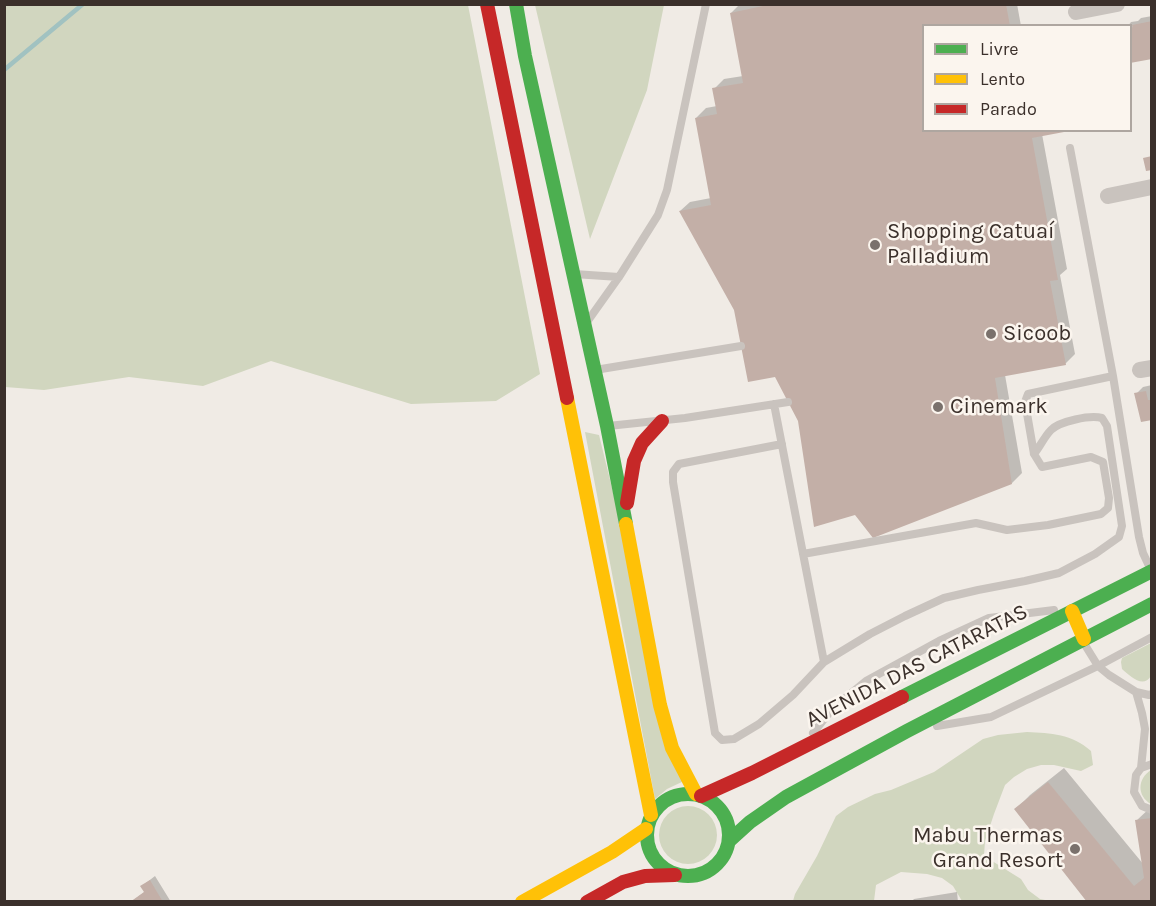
<!DOCTYPE html>
<html>
<head>
<meta charset="utf-8">
<style>
	body { margin:0 }
	#map { position:relative; width:1156px; height:906px; overflow:hidden; background:#f0ebe5; font-family:Karla,sans-serif }
	canvas { display:block }
	.frame { position:absolute; inset:0; border:6px solid #3b302b; pointer-events:none }
	.legend { position:absolute; left:922px; top:24px; width:210px; height:108px; box-sizing:border-box; background:#fbf5ee; border:2px solid #aea6a0; margin:0; padding:8px 10px; list-style:none; font-size:18px; color:#3b302b }
	.legend li { display:flex; align-items:center; gap:12px; height:30px }
	.legend b { width:30px; border:2px solid #aea6a0 }
</style>
</head>
<body>
<div id="map">
<canvas width="1156" height="906"></canvas>
<div class="frame"></div>
<ul class="legend">
<li><b style="height:8px;background:#4caf50"></b>Livre</li>
<li><b style="height:8px;background:#ffc107"></b>Lento</li>
<li><b style="height:8px;background:#c62828"></b>Parado</li>
</ul>
</div>
<script>
const c = document.querySelector('canvas').getContext('2d');
c.lineJoin = 'round';
function paint(path, color) { c.fillStyle = color; c.fill(path, 'evenodd'); }
function strokePath(path, color, width, dash) { c.strokeStyle = color; c.lineWidth = width; c.lineCap = dash ? 'butt' : 'round'; c.setLineDash(dash || []); c.stroke(path); }
function write(font, color, halo, rows, align = 'center') {
  c.font = font + ' Karla,sans-serif'; c.lineWidth = 5; c.setLineDash([]); c.textBaseline = 'middle'; c.strokeStyle = halo; c.fillStyle = color; for (const [text, x, y, turn = 0] of rows) {
    c.save(); c.translate(x, y); c.rotate((+turn || 0) * Math.PI / 180); c.textAlign = isNaN(turn) ? turn : align; if (halo) c.strokeText(text, 0, 0); c.fillText(text, 0, 0); c.restore();
  }
}
const green = new Path2D(`
	M4,5H468L540,374L496,401L411,404L271,361L203,386L129,377L44,390L5,387Z
	M535,5H664L647,90L590,239Z
	M585,432L599,435L684,781L667,789L655,799Z
	M1151,643V676C1143,689 1130,676 1122,669L1121,662L1122,658Z
	M1027,732C1051,733 1072,734 1091,751L1093,765L1081,771L1054,765H1041L1027,769L1014,777L1005,785L994,814L985,841L984,856L1021,879L1028,890L1040,899L1050,901H962L953,886L942,878L927,874L901,872L876,885L874,901H793L795,894L817,856L836,816L848,807L875,794L891,790L934,772L983,739L998,735Z
	M1151,770V804C1137,796 1137,779 1151,770Z
	M659 835a29 29 0 1 1 58 0a29 29 0 1 1-58 0Z`);
const shadow = new Path2D(`
	M740,4H1017L1021,26H924V130L1042,134L1067,269L1060,275L1075,354L1065,364L1005,375L1022,473L1012,483L800,420L776,375L736,309L680,211L690,202L711,198L696,118L706,108L717,106L714,89L724,79L743,76L731,13Z
	M1152,16V58L1130,62V26H1128L1131,22L1138,21L1141,18Z
	M1152,385V418L1136,394L1143,387Z
	M1064,768L1144,865L1136,821L1152,806V902L1016,809L1030,795Z
	M155,876L171,902H131L146,891L142,886Z
	M957,892L958,902H911L914,899Z`);
const stream = new Path2D(`
	M4,70L83,4`);
const building = new Path2D(`
	M772,4H1006L1010,26H924V130H1064V132L1032,138L1058,280L1050,281L1066,365L995,378L1012,484L873,538L855,515L814,527L798,421L775,377L748,382L734,310L679,211L711,205L695,118L717,114L712,88L743,83L730,13Z
	M1152,21V59L1130,63V28L1133,27L1132,25Z
	M1152,156V170L1146,171L1143,158Z
	M1146,391L1148,400H1152V420L1141,422L1134,393Z
	M1048,782L1134,886L1144,878L1135,820L1152,818V902H1087L1014,809Z
	M150,880L163,902H130L144,892L140,886Z`);
const lane = new Path2D(`
	M1070,148L1113,376L1139,537L1143,553L1150,568
	M574,274L619,277
	M587,322L619,277L658,215L667,190L706,4
	M595,370L741,346
	M774,404L824,662
	M608,426L685,418L788,402
	M782,444L679,464L673,472V482L715,733L722,740L734,739L759,724L793,695L824,662L870,634L905,616L944,598L978,590L1025,581L1059,573L1095,554L1119,537L1122,526L1107,426L1102,418C1090,415 1060,421 1051,430C1044,437 1040,447 1034,454
	M803,554L976,523L1007,530L1048,525L1101,514L1108,508L1109,498L1103,462L1091,457L1042,467L1034,454L1025,402L1028,394L1113,376
	M1085,645L1098,666L1109,675L1136,692L1149,695L1152,694
	M1136,692L1142,713L1145,729L1141,768
	M937,726L991,717L1098,666L1152,637
	M813,733L833,708L866,681L939,641L989,618L1054,610
	M1152,764L1141,768L1136,775L1134,792L1142,806L1152,810`);
const street = new Path2D(`
	M1076,12L1117,4
	M1108,196L1152,187
	M1140,370L1152,368`);
const fast = new Path2D(`
	M516,4L525,56L607,426L626,524
	M902,697L1152,571
	M647 835a41 41 0 1 1 82 0a41 41 0 1 1-82 0Z
	M729,841L750,822L786,797L907,731L1152,604`);
const slow = new Path2D(`
	M567,398L651,815
	M626,524L660,705L672,748L696,794
	M1072,611L1084,639
	M522,902L612,852L646,829`);
const jam = new Path2D(`
	M487,4L567,398
	M627,503L634,461L642,443L662,421
	M701,796L752,773L902,697
	M587,902L623,882L645,876L675,875`);
const markers = [
	[875,245,6,"#7a716c"],
	[991,334,6,"#7a716c"],
	[938,407,6,"#7a716c"],
	[1075,849,6,"#7a716c"]
];
const poiNames = [
	["Shopping Catuaí",887,232],
	["Palladium",887,257],
	["Sicoob",1003,334],
	["Cinemark",950,407],
	["Mabu Thermas",1063,836,"right"],
	["Grand Resort",1063,861,"right"]
];
const streetNames = [
	["AVENIDA DAS CATARATAS",917,666,-27]
];
paint(green, '#d1d6bf');
paint(shadow, '#0003');
strokePath(stream, '#a1c2c1', 4.5);
paint(building, '#c3afa7');
strokePath(lane, '#c9c3be', 8);
strokePath(street, '#c9c3be', 16);
strokePath(fast, '#4caf50', 14);
strokePath(slow, '#ffc107', 14);
strokePath(jam, '#c62828', 14);
for (const [x, y, r, color] of markers) { const dot = new Path2D(); dot.arc(x, y, r, 0, 2 * Math.PI); c.fillStyle = color; c.fill(dot); strokePath(dot, '#fbf5ee', 2); }
write('22px', '#3b302b', '#fbf5ee', poiNames, 'left');
write('22px', '#3b302b', '#fbf5ee', streetNames);
</script>
</body>
</html>
